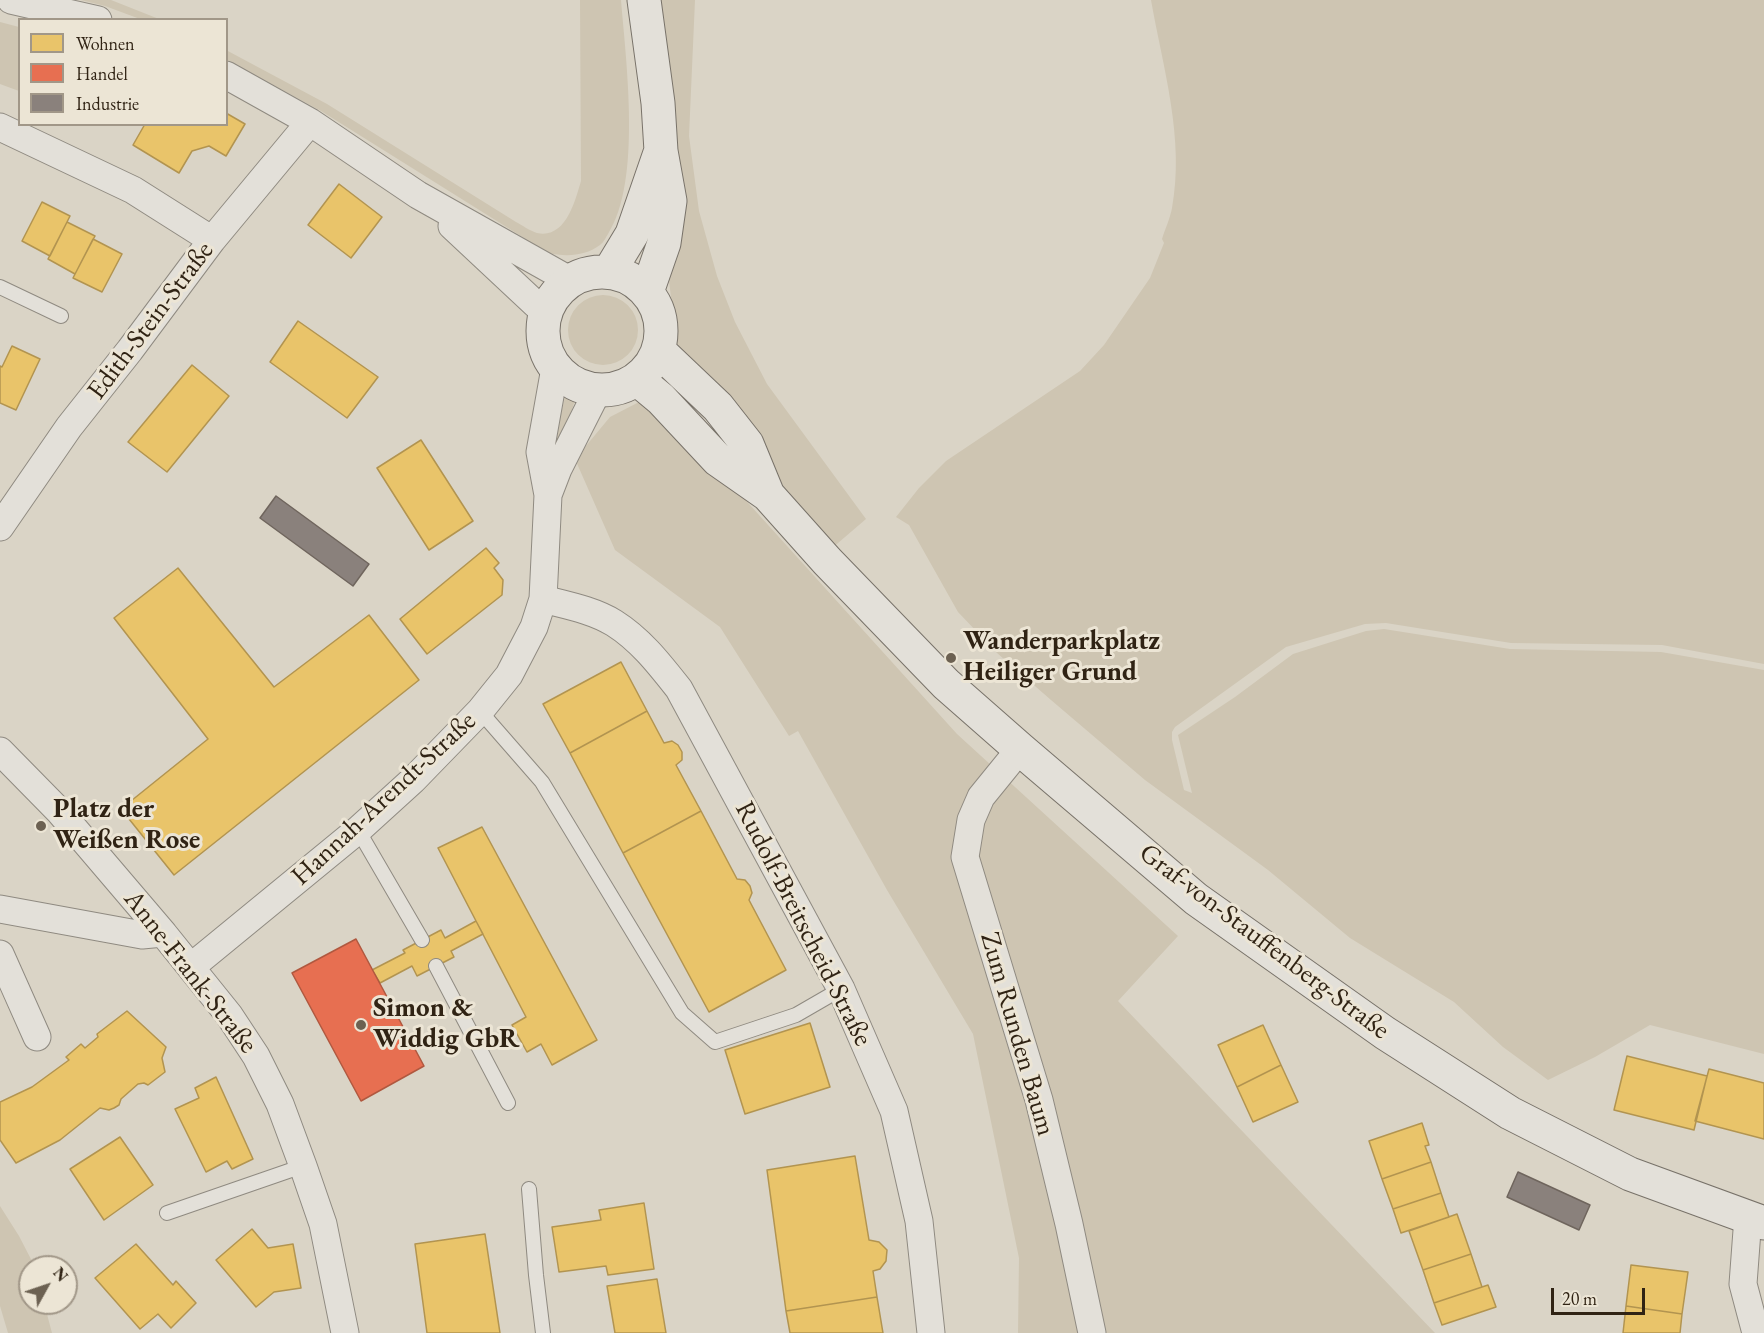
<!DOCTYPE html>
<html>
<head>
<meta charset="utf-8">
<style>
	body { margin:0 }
	#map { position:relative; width:1764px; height:1333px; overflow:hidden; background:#dad4c6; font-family:"EB Garamond",serif }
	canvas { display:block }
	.legend { position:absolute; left:18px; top:18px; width:210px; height:108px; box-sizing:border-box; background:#ece5d5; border:2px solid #a19788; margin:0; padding:8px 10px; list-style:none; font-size:18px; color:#302314 }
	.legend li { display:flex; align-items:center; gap:12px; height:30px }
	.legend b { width:30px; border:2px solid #a19788 }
	.north { position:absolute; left:18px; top:1255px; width:60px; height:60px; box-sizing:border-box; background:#ece5d5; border:2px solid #a19788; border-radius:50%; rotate:50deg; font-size:16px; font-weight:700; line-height:24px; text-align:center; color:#302314 }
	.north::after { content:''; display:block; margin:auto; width:21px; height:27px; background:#6c6152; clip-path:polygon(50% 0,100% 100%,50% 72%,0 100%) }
	.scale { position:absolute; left:1551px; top:1288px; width:94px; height:27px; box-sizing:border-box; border:3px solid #302314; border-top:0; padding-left:8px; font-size:18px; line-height:21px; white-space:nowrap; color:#302314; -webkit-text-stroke:4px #ece5d5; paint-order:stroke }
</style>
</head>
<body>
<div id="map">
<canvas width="1764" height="1333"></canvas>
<ul class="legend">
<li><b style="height:16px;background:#e9c46a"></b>Wohnen</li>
<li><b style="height:16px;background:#e76f51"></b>Handel</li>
<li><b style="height:16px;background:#8a817c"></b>Industrie</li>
</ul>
<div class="north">N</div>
<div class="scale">20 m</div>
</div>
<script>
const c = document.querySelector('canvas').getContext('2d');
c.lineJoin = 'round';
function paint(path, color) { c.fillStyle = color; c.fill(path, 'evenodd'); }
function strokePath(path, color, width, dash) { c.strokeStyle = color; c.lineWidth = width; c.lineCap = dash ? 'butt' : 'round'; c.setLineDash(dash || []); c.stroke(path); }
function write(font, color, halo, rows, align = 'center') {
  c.font = font + ' "EB Garamond",serif'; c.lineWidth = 6; c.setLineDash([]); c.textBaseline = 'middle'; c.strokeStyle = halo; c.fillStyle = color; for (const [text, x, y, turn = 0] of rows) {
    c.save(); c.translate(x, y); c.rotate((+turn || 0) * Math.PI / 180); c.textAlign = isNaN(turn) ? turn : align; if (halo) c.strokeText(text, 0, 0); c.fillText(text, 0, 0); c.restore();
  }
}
const green = new Path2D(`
	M81,0H111L159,19H140L105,6Z
	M580,0H621C626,62 642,181 608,234C606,237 604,242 600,245C585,256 567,257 548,253L321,111L227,60L226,50L327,104L516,222C522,225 530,231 537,233C566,239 575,201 581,181Z
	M654,0H695L689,136L699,211L717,276L735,322L767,384L866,519L831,549L798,510L756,442L687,361L677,345L667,265L680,172L677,137L665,80Z
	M1151,0H1764V664L1662,645L1511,643L1386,623L1365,624L1286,647L1175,727L1172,732V740L1184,790L1192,793L1178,735L1235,697L1293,654L1366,631L1384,629L1510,649L1661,652L1764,670V1054L1650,1025L1595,1057L1548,1080L1503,1047L1454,1002L1350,938L1268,870L1145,780L1051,700L997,653L958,612L909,525L896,517L919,488L946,461L1080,371L1104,345L1150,278L1164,243L1162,239C1165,229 1170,219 1172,208C1185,139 1163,68 1151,0Z
	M0,22L19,27V91L0,84Z
	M568 330a35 35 0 1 1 70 0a35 35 0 1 1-70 0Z
	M566,393L576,397L558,453L550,457Z
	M641,401L665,411L957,734L1178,936L1118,1001L1435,1333H1018L1019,1258L973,1034L887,890L798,731L789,736L720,627L615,550L575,459L610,417Z
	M0,1206L19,1236L34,1265L35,1267H30V1303H44L52,1333H8L0,1306Z`);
const homes = new Path2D(`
	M226,113L245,124L226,156L209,146L192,151L179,173L133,145L145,124H226Z
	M339,184L382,217L351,258L308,225Z
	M42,202L70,216L50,256L22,241Z
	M67,222L95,236L75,274L48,259Z
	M93,239L122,254L102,292L73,278Z
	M298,321L378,377L347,418L270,362Z
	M12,346L40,359L16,410L0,403V366L2,367Z
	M192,365L229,396L167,472L128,442Z
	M421,440L473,521L429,550L377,468Z
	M486,548L499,563L494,568L503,580L502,595L427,654L400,619Z
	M178,568L274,687L369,615L419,680L174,875L121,809L208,739L114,618Z
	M621,662L647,711L570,753L543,704Z
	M647,711L664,743L672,741L678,745L682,752V760L676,765L701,811L623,853L570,753Z
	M701,811L737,879L745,880L750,886L752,893L749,900L786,970L709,1012L623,853Z
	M482,827L597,1040L552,1065L541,1044L527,1052L512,1025L526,1017L438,848Z
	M476,921L483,934L451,951L454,957L417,976L412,966L380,983L372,970L405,953L403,950L441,930L445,938Z
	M127,1011L166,1047L162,1058L165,1072L148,1085L144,1083L138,1084L121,1099L119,1105L114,1108L109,1110L100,1108L60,1140L16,1163L0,1140V1102L32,1087L69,1060L66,1057L81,1044L85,1048L98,1037L97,1034Z
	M810,1023L830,1087L745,1114L725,1050Z
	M1263,1025L1281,1065L1237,1087L1218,1045Z
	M1627,1056L1707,1076L1694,1130L1614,1110Z
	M1281,1065L1298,1102L1253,1122L1237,1087Z
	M1709,1069L1764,1083V1139L1695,1121Z
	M216,1077L253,1159L232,1169L227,1161L206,1172L175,1109L199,1098L195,1088Z
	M1422,1123L1429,1145L1425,1146L1431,1162L1382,1179L1369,1141Z
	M120,1137L153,1185L104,1220L70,1169Z
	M855,1156L869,1240L879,1242L887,1250L886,1261L880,1269L873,1271L877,1297L786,1311L767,1170Z
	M1431,1162L1441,1193L1393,1209L1382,1179Z
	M1441,1193L1449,1217L1401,1233L1393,1209Z
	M644,1203L654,1269L608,1275L606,1266L559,1272L552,1227L601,1220L599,1210Z
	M1457,1214L1471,1254L1423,1270L1409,1231Z
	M252,1229L268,1248L293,1244L301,1288L274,1292L256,1307L216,1260Z
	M485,1234L500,1333H427L415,1244Z
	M136,1244L173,1285L176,1281L196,1303L171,1328L158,1314L140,1329L95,1278Z
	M1471,1254L1482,1287L1434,1303L1423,1270Z
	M1631,1265L1688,1272L1682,1314L1626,1306Z
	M657,1279L666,1333H615L607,1286Z
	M1488,1285L1496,1307L1442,1325L1434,1303Z
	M877,1297L883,1333H790L786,1311Z
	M1626,1306L1682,1314L1680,1333H1623Z`);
const shops = new Path2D(`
	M356,939L424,1066L361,1101L292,973Z`);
const industry = new Path2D(`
	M276,496L369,564L353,586L260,518Z
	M1518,1172L1590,1205L1579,1230L1507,1197Z`);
const lane = new Path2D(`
	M0,287L61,316
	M480,711L542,782L682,1013L715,1042L796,1015L841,989
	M358,830L422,940
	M436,966L508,1103
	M529,1189L536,1275L543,1333
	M167,1213L303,1166`);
const street = new Path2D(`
	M11,0L98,20
	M226,75L310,122L418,195L571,281
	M0,127L133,190L212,240
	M452,226L545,313
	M548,495L558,469L598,390
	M0,527L69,427L130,350L212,240L310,122
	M543,599C566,605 593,610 614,623C641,640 660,665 679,689L841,989L894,1111L919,1221L931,1333
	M1020,749L981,797L971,820L965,857L1039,1100L1069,1224L1092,1333
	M0,751L59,811L163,933L229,1015L256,1056L280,1104L303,1166L323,1224L345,1333
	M0,909L142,935L163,933
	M0,954L37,1037
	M191,967L358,830L413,780L480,711L509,675L534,627L543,599L548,495L540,452L555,368
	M1748,1217L1743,1284L1756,1333`);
const secondary = new Path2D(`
	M644,0L658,103L661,151L670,201L664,243L647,292
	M543 331a59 59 0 1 1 118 0a59 59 0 1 1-118 0Z
	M609,272L632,234L660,153
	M658,350L718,407L747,444L768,495
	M637,379L661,399L718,460L768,495L827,561L946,684L1020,749L1196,899L1385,1033L1510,1113L1630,1174L1764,1223`);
const markers = [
	[951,658,6,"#6c6152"],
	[41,826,6,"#6c6152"],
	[361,1025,6,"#6c6152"]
];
const streetNames = [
	["Edith-Stein-Straße",151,321,-53],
	["Hannah-Arendt-Straße",384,799,-43],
	["Rudolf-Breitscheid-Straße",803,924,63],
	["Graf-von-Stauffenberg-Straße",1264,942,37],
	["Anne-Frank-Straße",190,972,52],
	["Zum Runden Baum",1017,1034,74]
];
const poiNames = [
	["Wanderparkplatz",963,642],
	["Heiliger Grund",963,673],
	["Platz der",53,810],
	["Weißen Rose",53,841],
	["Simon &",373,1009],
	["Widdig GbR",373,1040]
];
paint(green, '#cec5b2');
paint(homes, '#e9c46a');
strokePath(homes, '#b29450', 1.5);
paint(shops, '#e76f51');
strokePath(shops, '#b0583f', 1.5);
paint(industry, '#8a817c');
strokePath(industry, '#6f655d', 1.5);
strokePath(lane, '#8f8a81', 16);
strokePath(street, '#8f8a81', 29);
strokePath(secondary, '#787269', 35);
strokePath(lane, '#e3e0d9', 14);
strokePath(street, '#e3e0d9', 27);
strokePath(secondary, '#e3e0d9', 33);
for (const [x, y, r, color] of markers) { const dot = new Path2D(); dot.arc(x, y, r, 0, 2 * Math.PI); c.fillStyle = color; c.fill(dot); strokePath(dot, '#ece5d5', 2); }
write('27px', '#302314', '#ece5d5', streetNames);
write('bold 27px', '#302314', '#ece5d5', poiNames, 'left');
</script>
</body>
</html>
